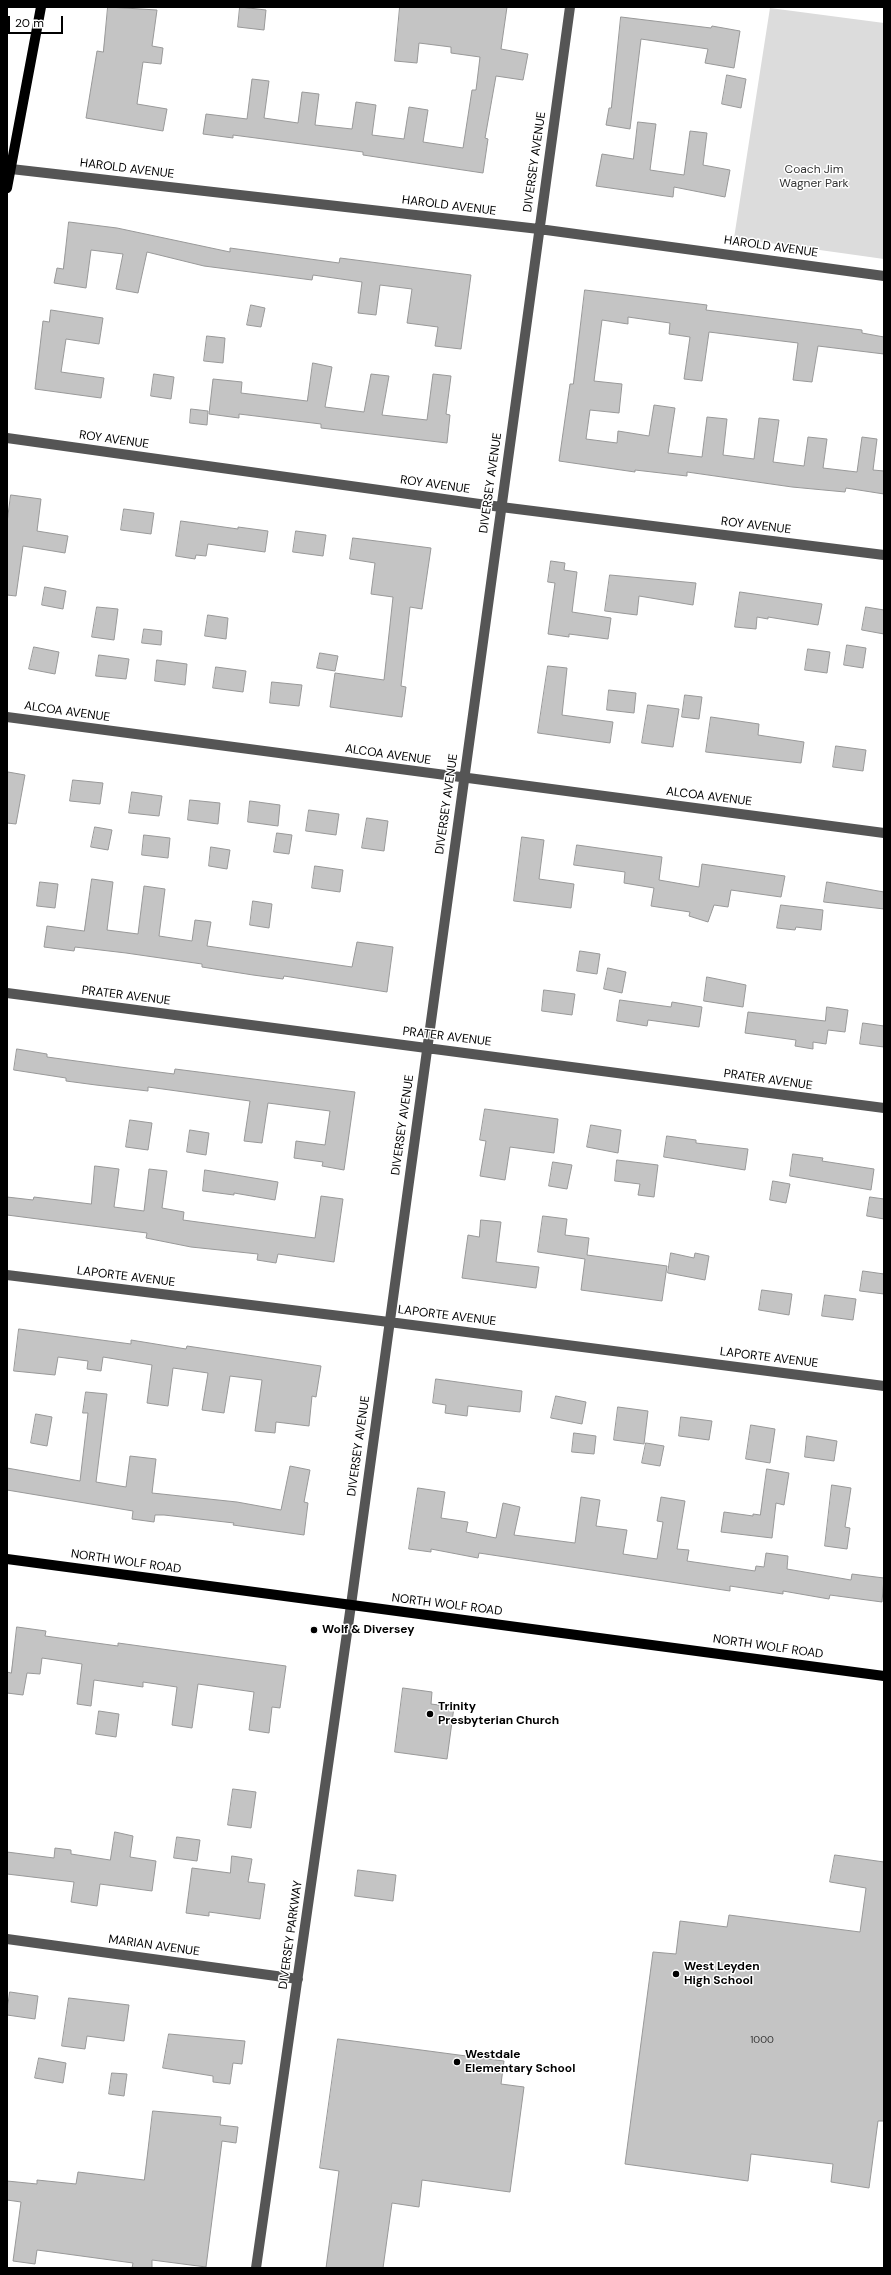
<!DOCTYPE html>
<html>
<head>
<meta charset="utf-8">
<style>
	body { margin:0 }
	#map { position:relative; width:891px; height:2275px; overflow:hidden; background:#fff; font-family:"DM Sans",sans-serif }
	canvas { display:block }
	.frame { position:absolute; inset:0; border:8px solid #000; pointer-events:none }
	.scale { position:absolute; left:8px; top:16px; width:55px; height:18px; box-sizing:border-box; border:2px solid #000; border-top:0; padding-left:5px; font-size:12px; line-height:14px; white-space:nowrap; color:#000; -webkit-text-stroke:3px #fff; paint-order:stroke }
</style>
</head>
<body>
<div id="map">
<canvas width="891" height="2275"></canvas>
<div class="frame"></div>
<div class="scale">20 m</div>
</div>
<script>
const c = document.querySelector('canvas').getContext('2d');
c.lineJoin = 'round';
function paint(path, color) { c.fillStyle = color; c.fill(path, 'evenodd'); }
function strokePath(path, color, width, dash) { c.strokeStyle = color; c.lineWidth = width; c.lineCap = dash ? 'butt' : 'round'; c.setLineDash(dash || []); c.stroke(path); }
function write(font, color, halo, rows, align = 'center') {
  c.font = font + ' "DM Sans",sans-serif'; c.lineWidth = 3; c.setLineDash([]); c.textBaseline = 'middle'; c.strokeStyle = halo; c.fillStyle = color; for (const [text, x, y, turn = 0] of rows) {
    c.save(); c.translate(x, y); c.rotate((+turn || 0) * Math.PI / 180); c.textAlign = isNaN(turn) ? turn : align; if (halo) c.strokeText(text, 0, 0); c.fillText(text, 0, 0); c.restore();
  }
}
const green = new Path2D(`
	M770,8L884,23V259L734,238Z`);
const building = new Path2D(`
	M108,7L157,10L152,46L163,48L161,64L143,62L137,104L167,109L163,131L86,118L97,51L103,52Z
	M240,7L266,10L264,30L238,27Z
	M400,7H507L501,49L528,54L523,80L496,76L485,138L488,139L483,173L363,155V152L233,135V138L203,134L206,114L247,119L252,79L269,81L264,118L298,123L302,92L319,94L315,125L352,129L356,102L376,105L372,135L404,139L409,107L428,110L423,142L463,148L472,90H476L480,57L451,53V47L419,43L417,63L395,61Z
	M621,17L711,28L712,26L740,31L734,68L705,63L708,49L641,39L630,129L606,125L609,108H611Z
	M727,75L746,79L741,108L722,104Z
	M638,122L656,124L650,170L684,175L690,131L707,133L703,165L730,170L725,197L674,187L673,197L596,186L602,154L633,159Z
	M69,222L117,228L230,252V248L339,263L340,258L471,275L461,349L435,346L438,327L407,323L412,289L380,285L376,315L358,313L362,282L313,275L312,280L204,266L147,252L138,293L116,289L123,254L91,250L86,288L54,283L57,268L63,269Z
	M585,290L707,305L706,310L862,330V333L884,337V354L818,346L812,382L793,380L798,343L709,332L702,381L684,379L690,337L669,334L670,323L628,317V324L602,320L594,381L622,384L619,413L590,410L586,439L617,443L618,431L649,436L654,405L675,408L668,453L702,457L707,417L727,419L723,455L754,459L759,418L779,420L773,462L804,466L808,437L827,439L823,468L857,472L862,437L877,439L873,470L884,471V494L846,488L845,492L792,487L687,472V476L635,470V472L559,461L570,384H573Z
	M251,305L265,308L261,327L247,325Z
	M51,310L103,318L99,344L66,339L61,372L104,378L101,398L35,389L43,321L49,322Z
	M207,336L225,338L223,363L204,361Z
	M313,363L332,367L325,407L364,412L371,374L389,376L382,415L427,420L433,374L451,376L446,414L450,415L447,443L321,428V424L239,414V418L209,414L213,379L242,382L241,393L307,401Z
	M154,374L174,377L171,399L151,396Z
	M191,409L208,411L207,425L190,423Z
	M11,495L41,499L37,531L68,536L65,553L23,546L16,596L7,595V523Z
	M124,509L154,513L151,534L121,530Z
	M181,521L238,529V527L268,531L265,552L208,544L206,556L196,555L195,559L176,556Z
	M296,531L326,535L323,556L293,552Z
	M353,538L431,548L422,609L410,607L401,686L406,687L402,717L330,707L335,673L384,680L393,597L371,594L375,563L350,559Z
	M551,561L565,563L564,570L577,572L572,612L611,618L608,639L569,634V637L548,634L555,583L548,582Z
	M610,575L696,583L693,605L639,596L637,615L605,611Z
	M45,587L66,591L63,609L42,605Z
	M740,592L822,604L818,625L768,617V619L757,617L756,629L735,627Z
	M97,607L118,609L114,640L92,637Z
	M866,607L884,610V634L862,630Z
	M208,615L228,618L226,639L205,636Z
	M144,629L162,631L161,645L142,643Z
	M847,645L866,648L863,668L844,665Z
	M34,647L59,652L55,674L29,669Z
	M808,649L830,652L827,673L805,670Z
	M320,653L338,656L335,671L317,668Z
	M99,655L129,659L126,679L96,676Z
	M157,660L187,664L185,685L155,681Z
	M548,666L567,668L562,715L613,722L610,743L538,733Z
	M216,667L246,671L243,692L213,688Z
	M272,682L302,685L299,706L270,703Z
	M609,690L636,693L634,713L607,710Z
	M685,695L702,697L699,719L682,717Z
	M648,705L679,709L673,747L642,743Z
	M711,717L759,724L758,735L804,742L801,763L706,752Z
	M836,746L866,750L863,771L833,767Z
	M8,772L25,775L16,824L7,823Z
	M73,780L103,783L100,804L70,801Z
	M132,792L162,796L159,816L129,813Z
	M190,800L220,803L218,824L188,820Z
	M250,801L280,805L278,826L248,822Z
	M309,810L339,814L336,835L306,831Z
	M367,818L388,821L384,851L362,848Z
	M95,827L112,830L108,850L91,847Z
	M277,833L292,835L289,854L274,852Z
	M144,835L170,838L168,858L142,855Z
	M522,837L544,840L539,879L574,884L571,908L514,901Z
	M577,845L662,857L659,880L699,887L702,864L785,876L781,897L731,890L728,907L714,905L708,922L689,916L690,912L651,906L654,888L624,883L625,872L574,865Z
	M211,847L230,850L227,869L209,866Z
	M315,866L343,870L340,892L312,888Z
	M92,879L113,882L107,930L138,934L144,886L165,889L159,936L192,941L195,920L211,922L207,946L352,967L357,942L393,947L387,992L284,976L283,979L253,975L202,967V964L126,953L75,947L74,951L44,947L47,926L84,931Z
	M40,882L58,884L55,908L37,906Z
	M827,882L884,892V909L824,902Z
	M253,901L272,904L269,928L250,925Z
	M781,905L823,910L821,930L796,927L795,930L777,928Z
	M580,951L600,954L597,974L577,971Z
	M608,968L626,972L622,993L604,989Z
	M707,977L746,985L743,1007L704,1001Z
	M544,990L575,994L572,1015L542,1011Z
	M620,1000L671,1007L672,1002L702,1007L699,1027L648,1020L647,1026L617,1021Z
	M827,1007L848,1010L845,1032L828,1030L826,1044L813,1042V1049L795,1046L796,1040L745,1033L748,1012L825,1021Z
	M863,1023L884,1026V1047L860,1044Z
	M17,1049L47,1054V1057L120,1067L174,1074L175,1069L355,1092L344,1170L322,1166L323,1162L294,1158L296,1141L325,1145L330,1111L268,1103L262,1143L244,1141L250,1101L148,1087V1091L96,1085L66,1081V1078L14,1070Z
	M485,1109L558,1119L554,1153L510,1147L505,1180L480,1176L486,1141L480,1140Z
	M130,1120L152,1123L148,1150L126,1147Z
	M591,1125L621,1130L618,1153L587,1147Z
	M190,1130L209,1133L206,1155L187,1152Z
	M667,1136L696,1140V1143L748,1149L745,1170L664,1157Z
	M793,1154L823,1158L822,1161L874,1169L871,1190L790,1176Z
	M617,1160L658,1165L654,1197L638,1195L640,1184L615,1181Z
	M553,1162L572,1165L567,1189L549,1186Z
	M95,1166L119,1169L114,1207L144,1211L149,1169L167,1171L162,1208L184,1212L183,1220L315,1238L321,1196L343,1199L334,1262L278,1254L276,1263L257,1260L258,1254L191,1247L146,1238L147,1233L7,1215V1197L33,1200L34,1197L91,1204Z
	M205,1170L278,1182L275,1200L234,1193V1195L203,1191Z
	M773,1181L790,1184L786,1203L770,1200Z
	M870,1197L884,1199V1219L867,1216Z
	M543,1216L567,1219L565,1235L589,1238L587,1255L667,1266L662,1301L581,1290L585,1259L538,1252Z
	M481,1220L501,1222L496,1262L539,1267L536,1288L462,1278L468,1235L479,1237Z
	M671,1253L694,1258L695,1253L709,1256L705,1280L668,1273Z
	M863,1271L884,1274V1294L860,1291Z
	M762,1290L792,1294L789,1315L759,1310Z
	M825,1295L856,1299L853,1320L822,1316Z
	M19,1329L131,1344V1340L186,1349L187,1346L321,1366L316,1397L312,1396L309,1426L276,1422L275,1433L255,1431L262,1380L230,1376L224,1413L202,1410L208,1373L173,1368L168,1406L147,1403L152,1365L103,1357L101,1371L87,1369L88,1361L58,1357L55,1375L14,1371Z
	M436,1379L522,1391L520,1412L468,1406L467,1416L445,1413L446,1405L433,1403Z
	M86,1392L107,1394L96,1482L126,1487L130,1456L156,1459L152,1493L237,1502L281,1510L290,1466L310,1470L304,1502L308,1503L304,1535L233,1525L234,1523L164,1515H155L154,1522L132,1519L133,1511L7,1490V1468L80,1481L88,1413H83Z
	M556,1396L586,1402L582,1424L551,1418Z
	M618,1407L648,1411L644,1444L614,1440Z
	M36,1414L52,1417L47,1446L31,1443Z
	M681,1417L712,1421L709,1440L679,1436Z
	M751,1425L775,1429L770,1463L746,1459Z
	M574,1433L596,1436L594,1454L572,1452Z
	M807,1436L837,1441L834,1461L805,1457Z
	M646,1443L664,1446L660,1466L642,1463Z
	M767,1469L789,1473L784,1505L776,1503L772,1538L721,1532L724,1512L753,1516V1514L760,1515Z
	M832,1485L851,1488L845,1527L850,1528L847,1549L825,1546Z
	M418,1488L445,1492L441,1518L468,1522L466,1532L496,1538L503,1503L520,1507L514,1535L575,1543L581,1497L600,1500L596,1526L627,1530L623,1554L657,1559L663,1522L657,1521L661,1497L685,1501L677,1549L689,1550L687,1561L755,1571L756,1566L764,1567L766,1553L788,1556L787,1569L851,1580L852,1574L884,1578L882,1602L830,1595L829,1599L783,1591V1594L730,1586V1591L479,1553L478,1558L431,1549V1552L409,1549Z
	M17,1627L46,1631L45,1636L118,1646V1643L286,1666L280,1708L272,1707L269,1733L249,1730L254,1692L198,1684L192,1728L172,1725L177,1687L143,1682V1687L94,1680L91,1706L77,1704L82,1664L42,1658L40,1674L27,1673L23,1695L7,1693V1672L11,1673Z
	M403,1688L432,1692L431,1704L454,1707L447,1759L395,1752Z
	M99,1711L119,1714L116,1737L96,1734Z
	M233,1789L256,1792L251,1828L228,1825Z
	M115,1832L133,1836L130,1857L156,1861L152,1891L100,1884L97,1906L71,1902L74,1882L7,1874V1852L54,1858L55,1848L71,1850V1854L110,1860Z
	M177,1837L200,1840L197,1861L174,1858Z
	M835,1855L884,1862V2121H878L869,2188L831,2182L833,2164L751,2154L748,2181L625,2164L653,1952L676,1954L680,1921L727,1927L729,1915L860,1932L866,1888L830,1882Z
	M232,1856L252,1859L248,1882L265,1884L260,1919L209,1912V1916L186,1913L192,1868L230,1873Z
	M358,1870L396,1875L393,1901L355,1896Z
	M10,1992L38,1996L35,2019L7,2015Z
	M69,1998L129,2005L124,2041L87,2036L85,2049L62,2046Z
	M169,2034L245,2041L242,2064L233,2063L230,2084L213,2082V2076L163,2068Z
	M338,2039L504,2061L501,2084L524,2087L510,2192L422,2180L419,2207L392,2203L383,2268H326L339,2171L320,2168Z
	M39,2058L66,2063L63,2083L35,2078Z
	M112,2073L127,2074L124,2096L109,2094Z
	M153,2111L221,2117L220,2125L238,2127L236,2143L222,2141L206,2267L152,2260V2268H132L133,2263L37,2250L35,2264L13,2261L21,2202L7,2200V2181L37,2184V2180L76,2184L78,2172L144,2180Z`);
const minor = new Path2D(`
	M11,169L539,229L884,276
	M7,438L501,507L884,555
	M7,717L884,833
	M7,993L884,1108
	M7,1275L389,1322L884,1386
	M7,1939L298,1979
	M256,2268L351,1605L570,7`);
const major = new Path2D(`
	M7,188L41,7
	M7,1559L884,1676`);
const markers = [
	[314,1630,4,"#000"],
	[430,1714,4,"#000"],
	[676,1974,4,"#000"],
	[457,2062,4,"#000"]
];
const numberNames = [
	["1000",762,2040]
];
const streetNames = [
	["DIVERSEY AVENUE",535,162,-82],
	["HAROLD AVENUE",127,169,7],
	["HAROLD AVENUE",449,206,7],
	["HAROLD AVENUE",771,247,8],
	["ROY AVENUE",114,440,8],
	["DIVERSEY AVENUE",491,483,-82],
	["ROY AVENUE",435,485,8],
	["ROY AVENUE",756,526,7],
	["ALCOA AVENUE",67,712,8],
	["ALCOA AVENUE",388,755,8],
	["ALCOA AVENUE",709,797,7],
	["DIVERSEY AVENUE",447,804,-82],
	["PRATER AVENUE",126,996,7],
	["PRATER AVENUE",447,1037,7],
	["PRATER AVENUE",768,1080,8],
	["DIVERSEY AVENUE",403,1125,-82],
	["LAPORTE AVENUE",126,1277,7],
	["LAPORTE AVENUE",447,1316,7],
	["LAPORTE AVENUE",769,1358,7],
	["DIVERSEY AVENUE",359,1446,-82],
	["NORTH WOLF ROAD",126,1562,8],
	["NORTH WOLF ROAD",447,1605,7],
	["NORTH WOLF ROAD",768,1647,8],
	["DIVERSEY PARKWAY",291,1935,-82],
	["MARIAN AVENUE",154,1946,8]
];
const parkNames = [
	["Coach Jim",814,170],
	["Wagner Park",814,184]
];
const poiNames = [
	["Wolf & Diversey",322,1630],
	["Trinity",438,1707],
	["Presbyterian Church",438,1721],
	["West Leyden",684,1967],
	["High School",684,1981],
	["Westdale",465,2055],
	["Elementary School",465,2069]
];
paint(green, '#dcdcdc');
paint(building, '#c4c4c4');
strokePath(building, '#999', 1);
strokePath(minor, '#555', 10);
strokePath(major, '#000', 10);
for (const [x, y, r, color] of markers) { const dot = new Path2D(); dot.arc(x, y, r, 0, 2 * Math.PI); c.fillStyle = color; c.fill(dot); strokePath(dot, '#fff', 1.5); }
write('10px', '#313131', null, numberNames);
write('12px', '#000', '#fff', streetNames);
write('12px', '#333', '#fff', parkNames);
write('bold 12px', '#000', '#fff', poiNames, 'left');
</script>
</body>
</html>
